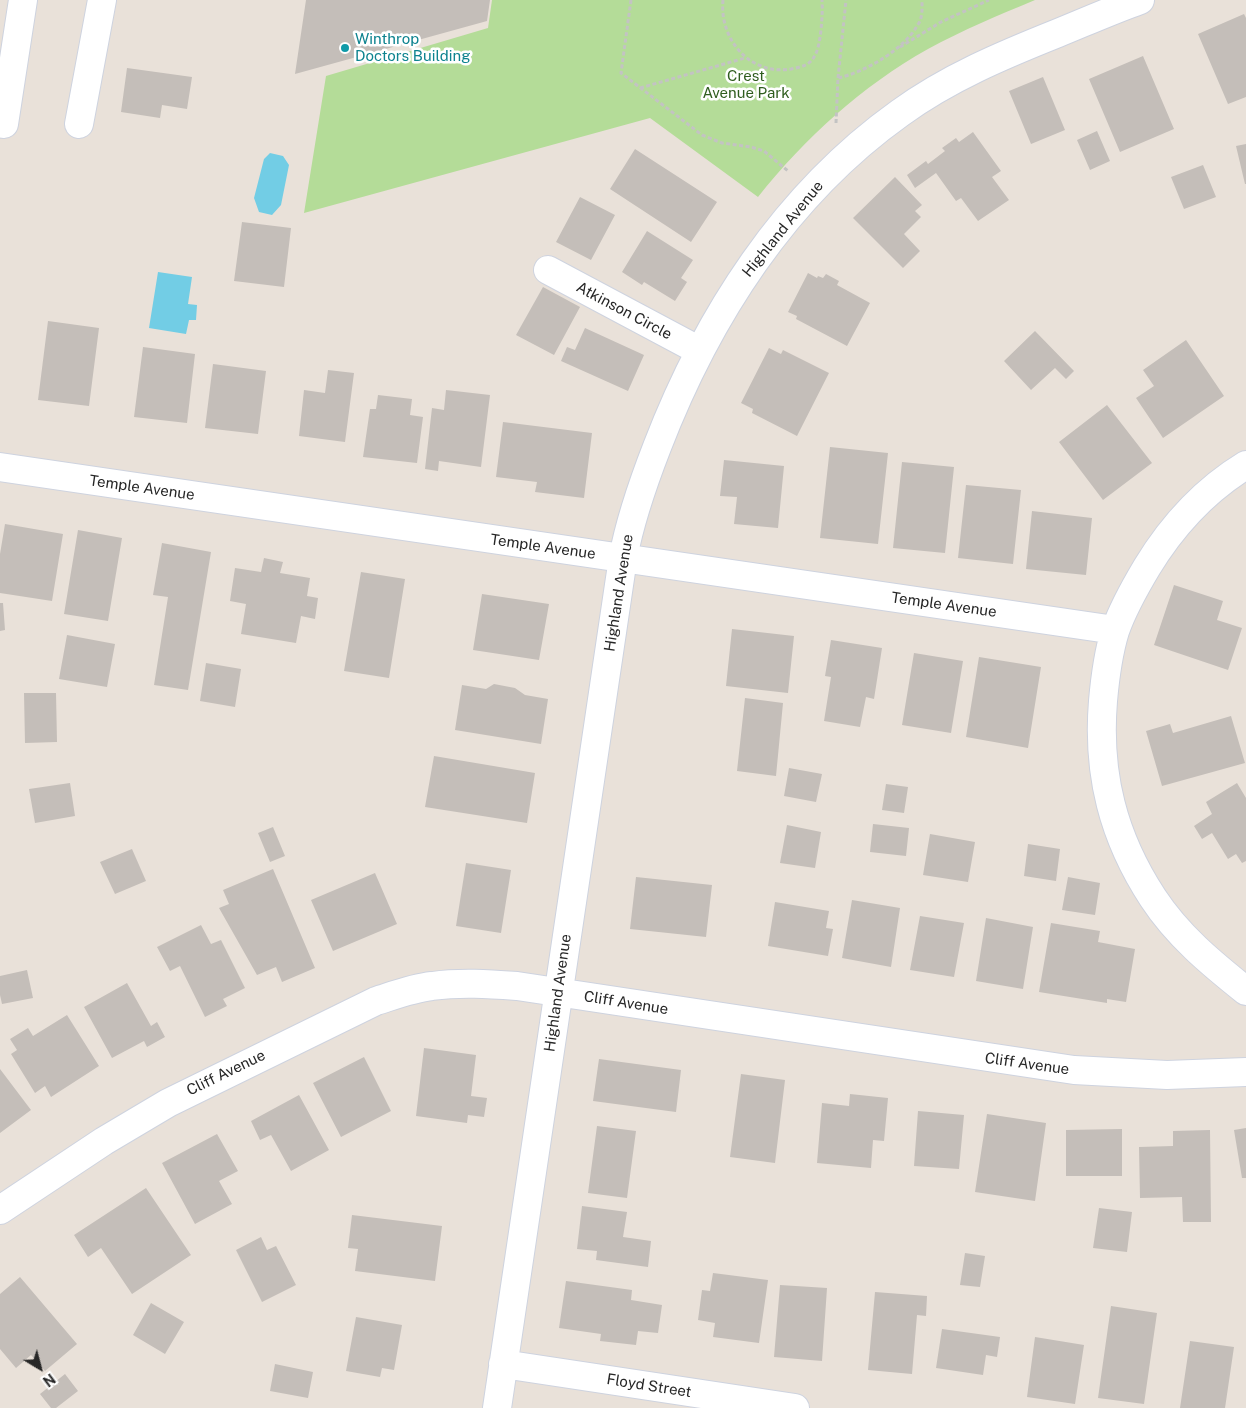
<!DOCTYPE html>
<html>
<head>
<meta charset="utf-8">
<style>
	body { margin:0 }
	#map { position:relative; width:1246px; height:1408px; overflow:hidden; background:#e9e1d9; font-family:"Public Sans",sans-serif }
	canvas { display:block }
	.north { position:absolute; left:15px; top:1343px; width:50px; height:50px; -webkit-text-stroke:4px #fff; paint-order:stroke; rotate:143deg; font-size:14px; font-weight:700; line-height:20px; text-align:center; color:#272727 }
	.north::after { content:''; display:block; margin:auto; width:18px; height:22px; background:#272727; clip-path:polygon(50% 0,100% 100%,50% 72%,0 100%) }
</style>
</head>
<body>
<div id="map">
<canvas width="1246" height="1408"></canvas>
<div class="north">N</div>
</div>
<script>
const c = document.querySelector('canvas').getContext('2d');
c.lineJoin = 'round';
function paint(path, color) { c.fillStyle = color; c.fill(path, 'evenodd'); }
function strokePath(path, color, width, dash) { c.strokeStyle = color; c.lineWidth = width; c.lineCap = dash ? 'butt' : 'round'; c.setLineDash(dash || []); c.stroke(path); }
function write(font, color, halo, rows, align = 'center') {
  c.font = font + ' "Public Sans",sans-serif'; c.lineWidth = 5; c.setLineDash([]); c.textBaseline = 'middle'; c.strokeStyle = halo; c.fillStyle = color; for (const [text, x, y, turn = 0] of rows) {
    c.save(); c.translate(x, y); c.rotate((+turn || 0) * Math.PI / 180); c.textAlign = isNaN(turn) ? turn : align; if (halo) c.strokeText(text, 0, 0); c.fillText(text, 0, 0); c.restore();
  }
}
const green = new Path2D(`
	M492,0H1035C999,15 963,30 928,49C862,86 805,138 758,197L650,118L304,213L326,76L488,28Z`);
const water = new Path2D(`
	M270,153L283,156L289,165L281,205L272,215L259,212L254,198L264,159Z
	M158,272L192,277L188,304L197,305L196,320H189L186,334L149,328Z`);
const building = new Path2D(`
	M306,0H490L487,21L295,74Z
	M1244,14L1246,18V97L1228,104L1198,34Z
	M1143,56L1174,129L1120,152L1089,79Z
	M127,68L192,77L187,109L162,105L160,118L121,112Z
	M1043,77L1065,130L1031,144L1009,91Z
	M1097,131L1110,161L1090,170L1077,140Z
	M973,132L1001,171L992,177L1009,200L978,221L961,198L956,201L936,173L915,188L907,175L926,161L928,164L945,151L942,148L956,138L959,142Z
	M1246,144V184H1245L1236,146Z
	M635,149L717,202L691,242L610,189Z
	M1203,165L1216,197L1184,209L1171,177Z
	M895,177L922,205L915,211L921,217L904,234L920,251L903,268L853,218Z
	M580,197L615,215L591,260L556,242Z
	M242,222L291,228L284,287L234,281Z
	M647,231L693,260L681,278L687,282L675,301L644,282L642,285L622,272Z
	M808,273L817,278L818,276L823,278L826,274L839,281L837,285L870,303L847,346L796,319L797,316L788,312Z
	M543,287L580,307L554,355L516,335Z
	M48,321L99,328L89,406L38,400Z
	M585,328L644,355L628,391L561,361L567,347L575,350Z
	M1035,331L1074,371L1066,379L1055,368L1031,390L1004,361Z
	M1186,340L1224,396L1163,438L1136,398L1154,386L1143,370Z
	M143,347L195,354L187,423L134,417Z
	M769,348L781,354L783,350L829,373L797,436L752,413L753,409L741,403Z
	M213,364L266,371L258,434L205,428Z
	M328,370L354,373L345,442L299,436L304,390L325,393Z
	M446,390L490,395L481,467L439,461L438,471L425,469L432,408L444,410Z
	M378,395L412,399L410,415L423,417L417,463L363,457L370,409H376Z
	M1107,405L1152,463L1103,500L1059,442Z
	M503,422L592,433L584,498L535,492L537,482L496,477Z
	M830,447L888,453L878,544L820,538Z
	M724,460L784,466L778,528L734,524L737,497L720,496Z
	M902,462L954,467L945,553L893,548Z
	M966,485L1021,490L1013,564L958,558Z
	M1032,511L1092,518L1086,575L1026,569Z
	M5,524L63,534L52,601L0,593V554Z
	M78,530L122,538L108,621L64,614Z
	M162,543L211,552L188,690L154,685L168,597L153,595Z
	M264,558L283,562L280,573L310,578L307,596L318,598L315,619L301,616L296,643L241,634L246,604L230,601L235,568L261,572Z
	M361,572L405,579L389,678L344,671Z
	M1174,585L1223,601L1217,620L1242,628L1228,670L1154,645Z
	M482,594L549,604L539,660L473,650Z
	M0,603H3L5,630L0,631Z
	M732,629L794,636L788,693L726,686Z
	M67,635L115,644L107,687L59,679Z
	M831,640L882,648L874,699L866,697L860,727L824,721L831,677L825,676Z
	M914,653L963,661L951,733L902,725Z
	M979,657L1041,667L1028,748L966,737Z
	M206,663L241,669L235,707L200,701Z
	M494,684L515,688L525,695L548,699L541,744L455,730L462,685L486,689Z
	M24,693H56L57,742L25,743Z
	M745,698L783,703L776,776L737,771Z
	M1231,716L1245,763L1162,786L1146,731L1170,724L1173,733Z
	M434,756L535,773L527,823L425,807Z
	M789,768L822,774L816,802L784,796Z
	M70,783L75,816L35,823L29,789Z
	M1237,783L1246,798V861L1242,863L1236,854L1228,859L1212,833L1202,839L1194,826L1212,814L1206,802Z
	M886,784L908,787L904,813L882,810Z
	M873,824L909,828L906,856L870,852Z
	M787,825L821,832L815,868L780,863Z
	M273,827L285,856L270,862L258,833Z
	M930,834L975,842L968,882L923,875Z
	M1028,844L1060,849L1056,881L1024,876Z
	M132,849L146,881L115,894L100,862Z
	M466,863L511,870L501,933L456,926Z
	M273,869L315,968L282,982L276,967L257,975L219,908L229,904L223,890Z
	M375,873L397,924L333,951L311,900Z
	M636,877L712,885L706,937L630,929Z
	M1068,877L1100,883L1095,915L1062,910Z
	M852,900L900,908L891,967L842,958Z
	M775,902L829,911L826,928L833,929L828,956L768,946Z
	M920,916L964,923L954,977L910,970Z
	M986,918L1033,927L1023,989L976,981Z
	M1051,923L1100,931L1098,942L1135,949L1126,1002L1107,999V1003L1039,992Z
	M201,925L211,944L221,940L245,988L223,999L227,1006L205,1017L180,966L170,971L157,947Z
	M27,970L33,998L2,1004L0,995V976Z
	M127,983L151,1026L157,1022L165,1037L147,1047L144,1041L112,1058L84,1007Z
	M67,1015L99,1066L51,1097L45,1086L35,1093L11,1054L17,1050L10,1039L28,1028L33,1036Z
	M424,1048L476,1055L471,1096L487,1098L484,1117L468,1115L467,1123L416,1116Z
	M364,1057L391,1111L341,1137L313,1083Z
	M599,1059L681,1070L676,1112L593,1101Z
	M0,1069L31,1110L0,1133Z
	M741,1074L785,1080L775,1163L730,1157Z
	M850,1094L888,1098L884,1141L873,1140L871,1168L817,1163L822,1103L849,1106Z
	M299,1095L329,1150L291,1171L271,1135L260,1140L251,1121Z
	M918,1111L964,1115L959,1169L914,1166Z
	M987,1114L1046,1123L1035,1201L975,1192Z
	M597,1126L636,1131L627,1198L588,1193Z
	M1246,1128V1178H1242L1234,1130Z
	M1122,1129V1176H1066V1130Z
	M1210,1130L1211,1222H1183L1182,1197L1140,1198L1139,1147L1173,1146V1131Z
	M217,1134L238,1171L219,1181L232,1204L195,1224L162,1163Z
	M146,1188L191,1255L132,1294L101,1248L88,1257L74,1235Z
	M582,1206L627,1212L623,1237L651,1241L648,1267L596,1260L597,1251L577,1249Z
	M1099,1208L1132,1212L1127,1252L1093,1248Z
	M352,1215L442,1226L435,1281L355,1271L358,1249L348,1248Z
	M261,1237L267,1250L276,1246L296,1285L262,1302L236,1250Z
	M965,1253L985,1256L980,1287L960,1285Z
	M713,1273L768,1280L759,1343L713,1337L715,1323L698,1320L702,1290L710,1291Z
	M20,1277L77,1344L45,1371L31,1355L16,1368L0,1349V1294Z
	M566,1281L632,1290L631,1300L662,1305L658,1333L638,1331L636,1345L600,1341L601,1334L559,1328Z
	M780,1285L827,1288L822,1361L774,1357Z
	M875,1292L927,1296L926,1316L917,1315L912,1374L868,1370Z
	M151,1303L184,1322L165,1354L133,1335Z
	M1111,1306L1157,1313L1144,1404L1098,1398Z
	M356,1317L402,1325L394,1370L382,1368L380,1377L346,1371Z
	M942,1329L1000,1337L997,1357L986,1355L983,1375L936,1368Z
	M1035,1337L1084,1345L1075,1404L1027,1397Z
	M1190,1341L1234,1347L1225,1408H1180Z
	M275,1364L313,1372L308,1398L270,1391Z
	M65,1374L78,1391L56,1408H51L40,1394Z`);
const path = new Path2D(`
	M631,0L621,73L702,135L722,143L751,147L764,151L788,171
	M723,0C719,39 750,76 791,69C800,67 809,66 814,57C821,48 823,12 822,0
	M900,47L941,22L989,0
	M838,78L846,0
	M640,88L745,58
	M836,123L838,78C865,72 903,50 917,26C923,18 922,9 922,0`);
const minor = new Path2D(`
	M4,124L23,0
	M79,124L102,0
	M548,270L700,351
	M1246,465C1205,490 1172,526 1147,567C1135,587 1123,608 1115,631C1108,654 1105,678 1103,701C1097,774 1113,837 1153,898C1178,936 1211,963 1246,991
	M0,467L1115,630
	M0,1210L104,1141L168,1103L376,1001C395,995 413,988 432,986C461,982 489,984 517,986L1074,1070L1167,1075L1246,1072
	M503,1364L795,1408
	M497,1408L623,558C630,520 643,483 657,447C707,317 785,195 900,113C948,78 1003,55 1058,33C1085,22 1112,10 1140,0`);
const markers = [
	[345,48,5,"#0f9aa8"]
];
const cultureNames = [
	["Winthrop",355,39],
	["Doctors Building",355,56]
];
const parkNames = [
	["Crest",746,76],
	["Avenue Park",746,93]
];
const streetNames = [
	["Highland Avenue",783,229,-51],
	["Atkinson Circle",624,311,28],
	["Temple Avenue",142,488,8],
	["Temple Avenue",543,547,8],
	["Highland Avenue",619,593,-81],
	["Temple Avenue",944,605,8],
	["Highland Avenue",558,993,-82],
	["Cliff Avenue",626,1003,9],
	["Cliff Avenue",1027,1064,8],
	["Cliff Avenue",226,1073,-26],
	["Floyd Street",649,1386,9]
];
paint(green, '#b4dc98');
paint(water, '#72cde5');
paint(building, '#c4beb9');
strokePath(minor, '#ced3df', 30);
strokePath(path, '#c3c3c3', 3, [4, 2.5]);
strokePath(minor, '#fff', 28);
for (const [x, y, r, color] of markers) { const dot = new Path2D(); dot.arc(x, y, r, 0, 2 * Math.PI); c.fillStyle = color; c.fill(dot); strokePath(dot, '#fff', 2); }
write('15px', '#0d838f', '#fff', cultureNames, 'left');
write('15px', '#2f5d1e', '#fff', parkNames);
write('15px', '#272727', '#fff', streetNames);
</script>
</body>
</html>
